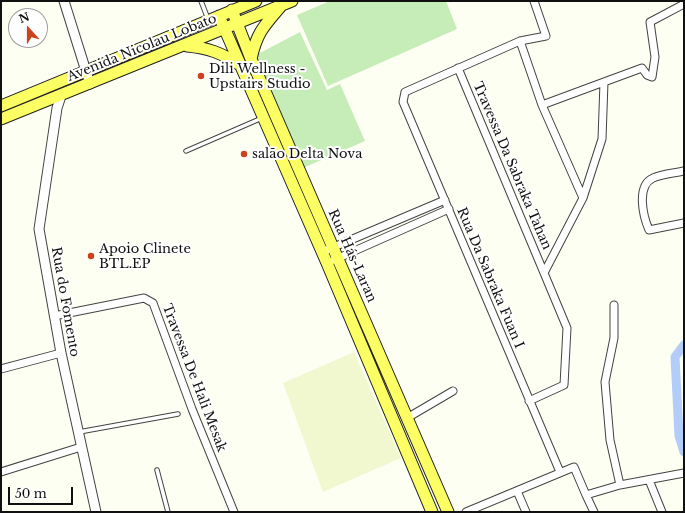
<!DOCTYPE html>
<html>
<head>
<meta charset="utf-8">
<style>
	body { margin:0 }
	#map { position:relative; width:685px; height:513px; overflow:hidden; background:#fefff3; font-family:"Libre Baskerville",serif }
	canvas { display:block }
	.frame { position:absolute; inset:0; border:2px solid #101010; pointer-events:none }
	.north { position:absolute; left:8px; top:8px; width:40px; height:40px; box-sizing:border-box; background:#fff; border:1px solid #9f9f9f; border-radius:50%; rotate:339deg; font-size:11px; font-weight:700; line-height:16px; text-align:center; color:#101010 }
	.north::after { content:''; display:block; margin:auto; width:14px; height:18px; background:#cc421c; clip-path:polygon(50% 0,100% 100%,50% 72%,0 100%) }
	.scale { position:absolute; left:8px; top:487px; width:65px; height:18px; box-sizing:border-box; border:2px solid #101010; border-top:0; padding-left:5px; font-size:12px; line-height:14px; white-space:nowrap; color:#101010; -webkit-text-stroke:3px #fff; paint-order:stroke }
</style>
</head>
<body>
<div id="map">
<canvas width="685" height="513"></canvas>
<div class="frame"></div>
<div class="north">N</div>
<div class="scale">50 m</div>
</div>
<script>
const c = document.querySelector('canvas').getContext('2d');
c.lineJoin = 'round';
function paint(path, color) { c.fillStyle = color; c.fill(path, 'evenodd'); }
function strokePath(path, color, width, dash) { c.strokeStyle = color; c.lineWidth = width; c.lineCap = dash ? 'butt' : 'round'; c.setLineDash(dash || []); c.stroke(path); }
function write(font, color, halo, rows, align = 'center') {
  c.font = font + ' "Libre Baskerville",serif'; c.lineWidth = 4; c.setLineDash([]); c.textBaseline = 'middle'; c.strokeStyle = halo; c.fillStyle = color; for (const [text, x, y, turn = 0] of rows) {
    c.save(); c.translate(x, y); c.rotate((+turn || 0) * Math.PI / 180); c.textAlign = isNaN(turn) ? turn : align; if (halo) c.strokeText(text, 0, 0); c.fillText(text, 0, 0); c.restore();
  }
}
const farmland = new Path2D(`
	M354,352L401,458L323,492L283,383Z`);
const green = new Path2D(`
	M330,1H446L457,29L328,86L297,15Z
	M300,32L327,90L340,84L365,141L303,168L256,55Z`);
const canal = new Path2D(`
	M684,345L675,357L679,436L684,452`);
const service = new Path2D(`
	M201,1L208,19
	M186,151L262,118
	M79,432L178,414
	M157,470L168,512`);
const minor = new Path2D(`
	M520,41L546,36L534,1
	M458,68L544,273
	M604,82L642,68L647,75L652,77L655,57L650,22L684,4
	M542,105L604,82L602,139L583,198
	M684,171C675,173 661,174 653,178C636,186 643,216 649,230L684,223
	M322,252L445,200
	M334,260L449,209
	M614,305V338L605,382L610,440L620,485
	M54,316L144,298L153,303L192,409L234,512
	M1,369L61,353
	M529,401L564,385L567,328L544,273L583,198L542,105L520,41L405,92L403,102L560,472
	M407,418L453,391
	M1,472L81,447
	M649,480L662,512
	M517,491L526,512
	M586,495L594,512
	M466,512L574,467L586,495L620,485L684,473`);
const tertiary = new Path2D(`
	M64,1L90,84
	M61,96L57,108L39,229L61,353L96,512`);
const primary = new Path2D(`
	M232,10L251,59L448,512
	M219,16L327,263L432,512
	M187,46C208,48 222,53 240,65
	M251,59C257,32 264,26 281,6
	M1,106L256,1
	M1,119L292,1`);
const markers = [
	[201,76,4,"#cc421c"],
	[244,154,4,"#cc421c"],
	[91,256,4,"#cc421c"]
];
const streetNames = [
	["Avenida Nicolau Lobato",142,48,-22],
	["Travessa Da Sabraka Tahan",512,166,67],
	["Rua Hás-Laran",352,256,66],
	["Rua Da Sabraka Fuan I",490,278,67],
	["Rua do Fomento",65,302,80],
	["Travessa De Hali Mesak",194,378,69]
];
const poiNames = [
	["Dili Wellness -",209,69],
	["Upstairs Studio",209,84],
	["salão Delta Nova",252,154],
	["Apoio Clinete",99,249],
	["BTL.EP",99,264]
];
paint(farmland, '#f1f8d0');
paint(green, '#c6edb8');
strokePath(canal, '#b3cdfb', 9);
strokePath(service, '#434343', 5.5);
strokePath(minor, '#434343', 9);
strokePath(tertiary, '#434343', 11);
strokePath(primary, '#212121', 13);
strokePath(service, '#fff', 3.5);
strokePath(minor, '#fff', 7);
strokePath(tertiary, '#fff', 9);
strokePath(primary, '#fcff63', 11);
for (const [x, y, r, color] of markers) { const dot = new Path2D(); dot.arc(x, y, r, 0, 2 * Math.PI); c.fillStyle = color; c.fill(dot); strokePath(dot, '#fff', 1.5); }
write('13px', '#101010', '#fff', streetNames);
write('13px', '#101010', '#fff', poiNames, 'left');
</script>
</body>
</html>
